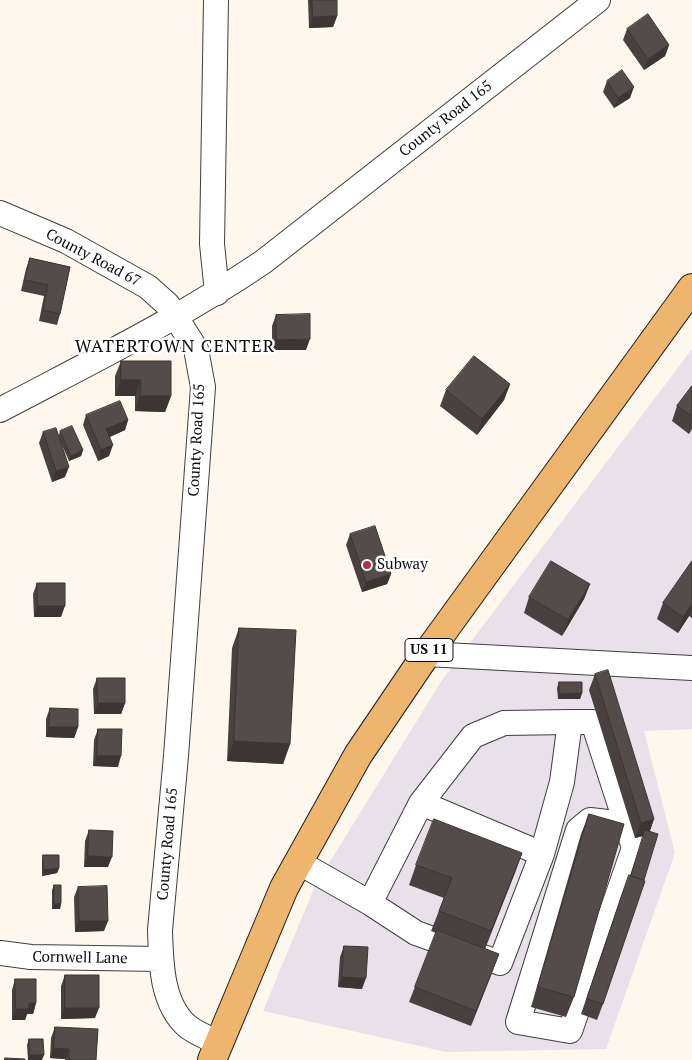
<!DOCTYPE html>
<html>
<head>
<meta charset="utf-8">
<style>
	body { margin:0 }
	canvas { display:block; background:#fdf7ed }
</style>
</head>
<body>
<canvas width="692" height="1060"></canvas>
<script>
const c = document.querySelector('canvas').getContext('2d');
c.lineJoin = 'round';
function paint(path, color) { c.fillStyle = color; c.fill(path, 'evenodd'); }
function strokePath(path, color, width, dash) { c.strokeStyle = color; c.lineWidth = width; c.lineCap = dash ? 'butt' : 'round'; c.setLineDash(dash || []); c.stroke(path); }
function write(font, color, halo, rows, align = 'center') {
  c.font = font + ' "PT Serif",serif'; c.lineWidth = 5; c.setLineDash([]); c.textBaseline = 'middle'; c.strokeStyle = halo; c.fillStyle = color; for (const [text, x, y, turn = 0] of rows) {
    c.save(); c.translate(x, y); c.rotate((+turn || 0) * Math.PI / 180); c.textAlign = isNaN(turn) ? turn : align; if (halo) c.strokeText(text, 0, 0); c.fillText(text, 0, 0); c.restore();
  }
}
const industrial = new Path2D(`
	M692,349V729L644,731L675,853L606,1049L446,1052L263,1011L315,886L442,680Z`);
const minor = new Path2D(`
	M216,0L212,244L217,293
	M0,213L66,241L148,287L168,305L196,349L203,387L176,756L160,930C161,961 161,1003 187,1026C195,1033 208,1037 217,1043
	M0,410C89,363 179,319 263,262L598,0
	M426,654L692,668
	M421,803L473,736L504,723L570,722
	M542,854L562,782L570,722H593L634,848L570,1031L518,1022L578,830L590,820L625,824
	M298,862L370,903L416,933L500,963L542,854L421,803L370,903
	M0,953L31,957L161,959`);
const major = new Path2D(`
	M212,1060L284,888L358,755L423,659L692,288`);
const wall = new Path2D(`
	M308,0H337V16L333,27L309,28Z
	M627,29L669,45L665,56L644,70L623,40Z
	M607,81L630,98L614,108L603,92Z
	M30,258L70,267L60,314L57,325L39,321L44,296L21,291L26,269Z
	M276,315L306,350H272V326Z
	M121,361L171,396L165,412L135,411V396H115V376Z
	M510,384L504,400L477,435L440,406L446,390Z
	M692,386V429L689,434L672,421L677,406Z
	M86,415L128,420L125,430L110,437L109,456L98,461L83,425Z
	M60,431L83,450L81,456L69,461L61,443L65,477L52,482L39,443L43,432L59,435Z
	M350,534L391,574L387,584L362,592L346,545Z
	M692,561V618L689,616L678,633L657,619L663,603Z
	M37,583L61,617H34L33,594Z
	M590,584L584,599L562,636L524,613L529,597Z
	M239,628L290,744L283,764L227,761L232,648Z
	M595,674L654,819L649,832L603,1004L597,1020L581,1014L623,891L630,876L644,836L635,838L589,690Z
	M97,678L125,703L121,714H94L93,689Z
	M559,682L582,693L580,699H558L557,688Z
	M50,708L78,727L74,738L46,737V719Z
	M98,729L118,767L93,766L94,740Z
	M589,814L574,997L566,1017L531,1007L581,834Z
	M89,830L108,867H84L85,841Z
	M522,853L485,949L493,970L471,1026L409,1002L436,933L431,931L444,898L409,885L416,865Z
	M43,855L59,868L57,873L42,876V860Z
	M54,885L61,903L60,909H52V890Z
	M78,887L104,931L75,932L74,897Z
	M344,946L362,989L338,987L340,957Z
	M65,975L95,1018L61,1019V986Z
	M15,979L36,1003L33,1014H27L25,1020H12V990Z
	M55,1027L96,1060H65V1059L50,1058L51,1038Z
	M29,1039L42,1060H28L27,1045Z`);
const shadedWall = new Path2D(`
	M337,16L333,27L309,28L313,17Z
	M669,45L665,56L644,70L648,59Z
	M634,87L630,98L614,108L618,98Z
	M310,339L306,350H272L276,340Z
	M121,380H141L135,396H115Z
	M510,384L504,400L477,435L482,419Z
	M140,396H171L165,412L135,411Z
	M128,420L125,430L102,440L106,429Z
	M113,445L109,456L98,461L101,450Z
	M83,450L81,456L69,461L71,456Z
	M69,467L65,477L52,482L56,471Z
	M391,574L387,584L362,592L366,582Z
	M590,584L584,599L562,636L568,620Z
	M692,604V608L689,616L678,633L683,617Z
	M38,606H65L61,617H34Z
	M582,693L580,699H558L560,694Z
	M98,703H125L121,714H94Z
	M49,727H78L74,738L46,737Z
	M234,741L290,744L283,764L227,761Z
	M97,756H121L118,767L93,766Z
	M654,819L649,834L635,838L641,823Z
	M522,853L515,873L484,951L491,931Z
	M88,856L112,857L108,867H84Z
	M59,868L57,873L42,876L44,870Z
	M61,903L60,909H52L54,904Z
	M79,921H108L104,931L75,932Z
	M499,954L493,970L471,1026L476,1011Z
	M342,977L366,978L362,989L338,987Z
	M29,1003H36L33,1014H27L25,1020H12L16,1009Z
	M65,1008H99L95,1018L61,1019Z
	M54,1048L69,1049L65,1059L50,1058Z
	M30,1055H44L42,1060H28Z`);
const building = new Path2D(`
	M312,0H337V16L313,17Z
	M648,14L669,45L648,59L627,29Z
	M622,70L634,87L618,98L607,81Z
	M30,258L70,267L60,314L43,310L48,285L25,280Z
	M310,314V339L276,340V315Z
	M474,356L510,384L482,419L446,390Z
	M121,361H171V396H140L141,380H121Z
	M692,386V416L677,406Z
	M120,401L128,420L106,429L113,445L101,450L86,415Z
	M72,426L83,450L71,456L60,431Z
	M56,428L69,467L56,471L43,432Z
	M375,526L391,574L366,582L350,534Z
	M551,561L590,584L568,620L529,597Z
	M692,561V604L683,617L663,603Z
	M37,583H65V606H38Z
	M239,628L296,630L290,744L234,741Z
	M608,670L654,819L641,823L595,674Z
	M97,678H125V703H98Z
	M559,682H582V693L560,694Z
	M50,708L78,709V727H49Z
	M98,729H122L121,756H97Z
	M589,814L624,824L574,997L538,987Z
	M434,819L522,853L491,931L439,911L452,878L416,865Z
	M89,830L113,831L112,857L88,856Z
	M645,830L658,834L644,880L631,876Z
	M43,855H59V868L44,870Z
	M629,875L645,881L603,1004L587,999Z
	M54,885H61V903L54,904Z
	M107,886L108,921H79L78,887Z
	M437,930L499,954L476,1011L415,987Z
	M344,946L368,947L366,978L342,977Z
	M65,975H99V1008H65Z
	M15,979H36V1003H29V1009H16Z
	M55,1027L98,1029L96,1060H69V1049L54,1048Z
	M29,1039H43L44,1055H30Z
	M5,1058L25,1059V1060H5Z`);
const markers = [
	[367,565,5,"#b03150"]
];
const shields = [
	[429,650,48]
];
const shieldNames = [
	["US 11",429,650]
];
const streetNames = [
	["County Road 165",446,119,-38],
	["County Road 67",93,258,28],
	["County Road 165",197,440,-87],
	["County Road 165",168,844,-85],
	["Cornwell Lane",80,958,1]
];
const poiNames = [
	["Subway",377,565]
];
const quarterNames = [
	["WATERTOWN CENTER",175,347]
];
paint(industrial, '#e8e1ea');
strokePath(minor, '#3f3f3f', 26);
strokePath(major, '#1d1d1d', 30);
strokePath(minor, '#fff', 24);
strokePath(major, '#edb56e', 28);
paint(wall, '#484140');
paint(shadedWall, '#3b3534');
paint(building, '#544c4a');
strokePath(building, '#3b3534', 1);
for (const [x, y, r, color] of markers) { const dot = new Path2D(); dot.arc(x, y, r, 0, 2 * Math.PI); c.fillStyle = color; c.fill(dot); strokePath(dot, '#fff', 2); }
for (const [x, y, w] of shields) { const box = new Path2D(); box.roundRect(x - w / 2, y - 11.5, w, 23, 4); c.fillStyle = '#fff'; c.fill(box); strokePath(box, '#0c0c0c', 1); }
write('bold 14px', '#0c0c0c', null, shieldNames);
write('15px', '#0c0c0c', '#fff', streetNames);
write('15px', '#0c0c0c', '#fff', poiNames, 'left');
c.letterSpacing = '1px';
write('18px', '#0c0c0c', '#fff', quarterNames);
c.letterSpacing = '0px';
</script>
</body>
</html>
